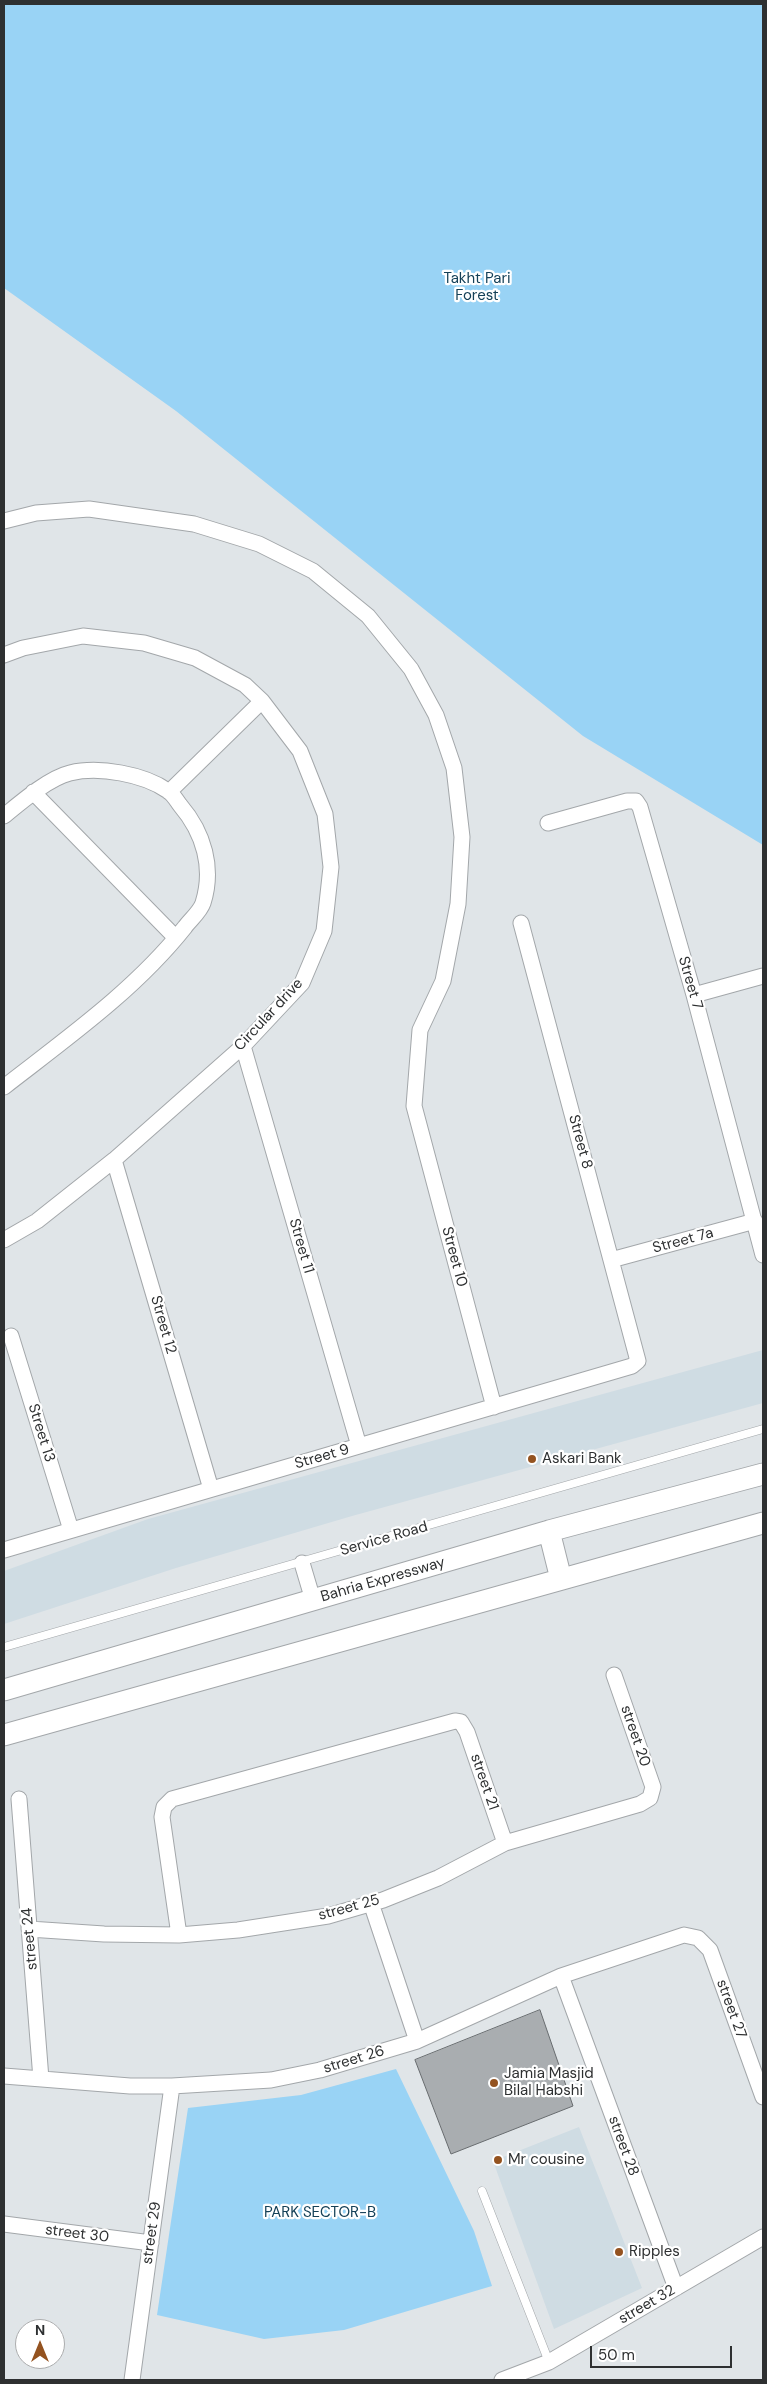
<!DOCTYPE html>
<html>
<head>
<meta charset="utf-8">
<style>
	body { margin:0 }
	#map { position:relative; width:767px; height:2384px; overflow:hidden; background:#e0e5e8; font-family:"DM Sans",sans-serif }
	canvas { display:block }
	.frame { position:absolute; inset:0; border:5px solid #2e3031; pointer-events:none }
	.north { position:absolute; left:15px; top:2319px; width:50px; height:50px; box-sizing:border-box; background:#fff; border:1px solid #abacad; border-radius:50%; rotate:0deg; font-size:14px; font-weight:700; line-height:20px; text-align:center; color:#2e3031 }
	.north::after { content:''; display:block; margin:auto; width:18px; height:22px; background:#945320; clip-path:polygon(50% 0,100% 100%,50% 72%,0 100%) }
	.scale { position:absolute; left:590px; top:2346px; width:142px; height:22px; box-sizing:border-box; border:2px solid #2e3031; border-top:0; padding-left:6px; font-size:15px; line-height:18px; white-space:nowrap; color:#2e3031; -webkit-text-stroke:4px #fff; paint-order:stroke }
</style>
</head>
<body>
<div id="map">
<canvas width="767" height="2384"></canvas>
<div class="frame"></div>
<div class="north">N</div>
<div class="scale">50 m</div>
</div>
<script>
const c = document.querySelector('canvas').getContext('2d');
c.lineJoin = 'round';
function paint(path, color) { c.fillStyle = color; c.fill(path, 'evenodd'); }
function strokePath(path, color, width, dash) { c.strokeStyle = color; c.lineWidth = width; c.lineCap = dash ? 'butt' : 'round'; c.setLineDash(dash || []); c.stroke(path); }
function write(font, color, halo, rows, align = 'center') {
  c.font = font + ' "DM Sans",sans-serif'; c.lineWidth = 4.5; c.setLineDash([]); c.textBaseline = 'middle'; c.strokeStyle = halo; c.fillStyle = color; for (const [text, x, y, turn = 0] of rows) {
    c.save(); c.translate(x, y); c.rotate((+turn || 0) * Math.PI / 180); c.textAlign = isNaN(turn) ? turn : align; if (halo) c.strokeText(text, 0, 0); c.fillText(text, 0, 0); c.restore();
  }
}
const built = new Path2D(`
	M763,1350V1403L352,1516L176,1568L4,1624V1571L148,1519Z
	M579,2127L642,2288L554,2329L493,2161Z`);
const green = new Path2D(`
	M4,4H763V845L583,736L176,411L4,288Z
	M396,2069L474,2231L492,2286L344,2330L264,2339L157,2315L188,2108L301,2095Z`);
const building = new Path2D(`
	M540,2010L573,2106L451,2154L415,2060Z`);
const lane = new Path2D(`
	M4,1647L763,1429
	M482,2191L549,2362`);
const street = new Path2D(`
	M4,521L36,513L89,509L194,524L259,544L313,571L368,616L411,669L436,715L454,768L462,837L458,904L443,981L420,1030L414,1106L494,1407
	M4,655L23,648L83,636L144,643L195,658L245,685L262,701L300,751L325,814L331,867L324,931L302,983L243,1046L114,1160L37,1221L4,1240
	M33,792L176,938
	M169,792L262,701
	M4,816C21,802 49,778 70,773C99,766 144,774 168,791C173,794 177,801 180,805C204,833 214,868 203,903C200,912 190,920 185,927C135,990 67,1038 4,1087
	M548,823L627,801H636L640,807L694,995L763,1255
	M694,995L763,976
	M243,1046L359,1446
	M114,1160L211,1489
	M611,1260L755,1221
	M11,1336L71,1530
	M4,1550L632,1366L638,1361L521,923
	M302,1563L313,1600
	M19,1799L41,2079
	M371,1903L417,2041
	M29,1929L104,1934L179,1935L238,1930L328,1916L383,1900L438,1878L505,1843L640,1804L650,1798L653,1787L614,1675
	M179,1935L162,1817L164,1807L172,1799L455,1721L461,1722L467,1732L505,1843
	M561,1976L676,2288
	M4,2076L130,2086H172L271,2080L320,2070L417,2041L561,1976L684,1935L698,1938L710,1950L763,2097
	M4,2224L151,2243
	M132,2380L172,2086
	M502,2380L549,2362L763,2237`);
const secondary = new Path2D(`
	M549,1531L561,1579
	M4,1690L549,1531L763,1474
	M4,1735L763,1523`);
const markers = [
	[532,1459,5,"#945320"],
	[494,2083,5,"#945320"],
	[498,2160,5,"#945320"],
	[619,2252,5,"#945320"]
];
const parkNames = [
	["Takht Pari",477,279],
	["Forest",477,296],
	["PARK SECTOR-B",320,2213]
];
const streetNames = [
	["Street 7",690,983,74],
	["Circular drive",269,1015,-47],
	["Street 8",580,1142,75],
	["Street 7a",683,1241,-15],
	["Street 11",301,1246,74],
	["Street 10",454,1257,75],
	["Street 12",163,1325,74],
	["Street 13",41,1433,73],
	["Street 9",322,1457,-16],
	["Service Road",384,1539,-16],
	["Bahria Expressway",383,1580,-16],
	["street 20",635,1736,71],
	["street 21",484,1782,71],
	["street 25",349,1908,-15],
	["street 24",30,1939,-95],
	["street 27",731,2009,70],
	["street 26",354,2060,-17],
	["street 28",623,2146,70],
	["street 29",152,2233,-82],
	["street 30",77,2234,7],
	["street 32",647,2305,-30]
];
const poiNames = [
	["Askari Bank",542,1459],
	["Jamia Masjid",504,2074],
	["Bilal Habshi",504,2091],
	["Mr cousine",508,2160],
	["Ripples",629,2252]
];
paint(built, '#cfdce3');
paint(green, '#99d3f5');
paint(building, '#a9adb0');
strokePath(building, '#686c6f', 1);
strokePath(lane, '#a3a7aa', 9);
strokePath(street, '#a3a7aa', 17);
strokePath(secondary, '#a3a7aa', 23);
strokePath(lane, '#fff', 8);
strokePath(street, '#fff', 15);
strokePath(secondary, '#fff', 21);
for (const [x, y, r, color] of markers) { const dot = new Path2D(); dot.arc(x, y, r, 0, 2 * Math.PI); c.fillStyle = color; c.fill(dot); strokePath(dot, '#fff', 2); }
write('15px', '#154158', '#fff', parkNames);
write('15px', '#2e3031', '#fff', streetNames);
write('15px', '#2e3031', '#fff', poiNames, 'left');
</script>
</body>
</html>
